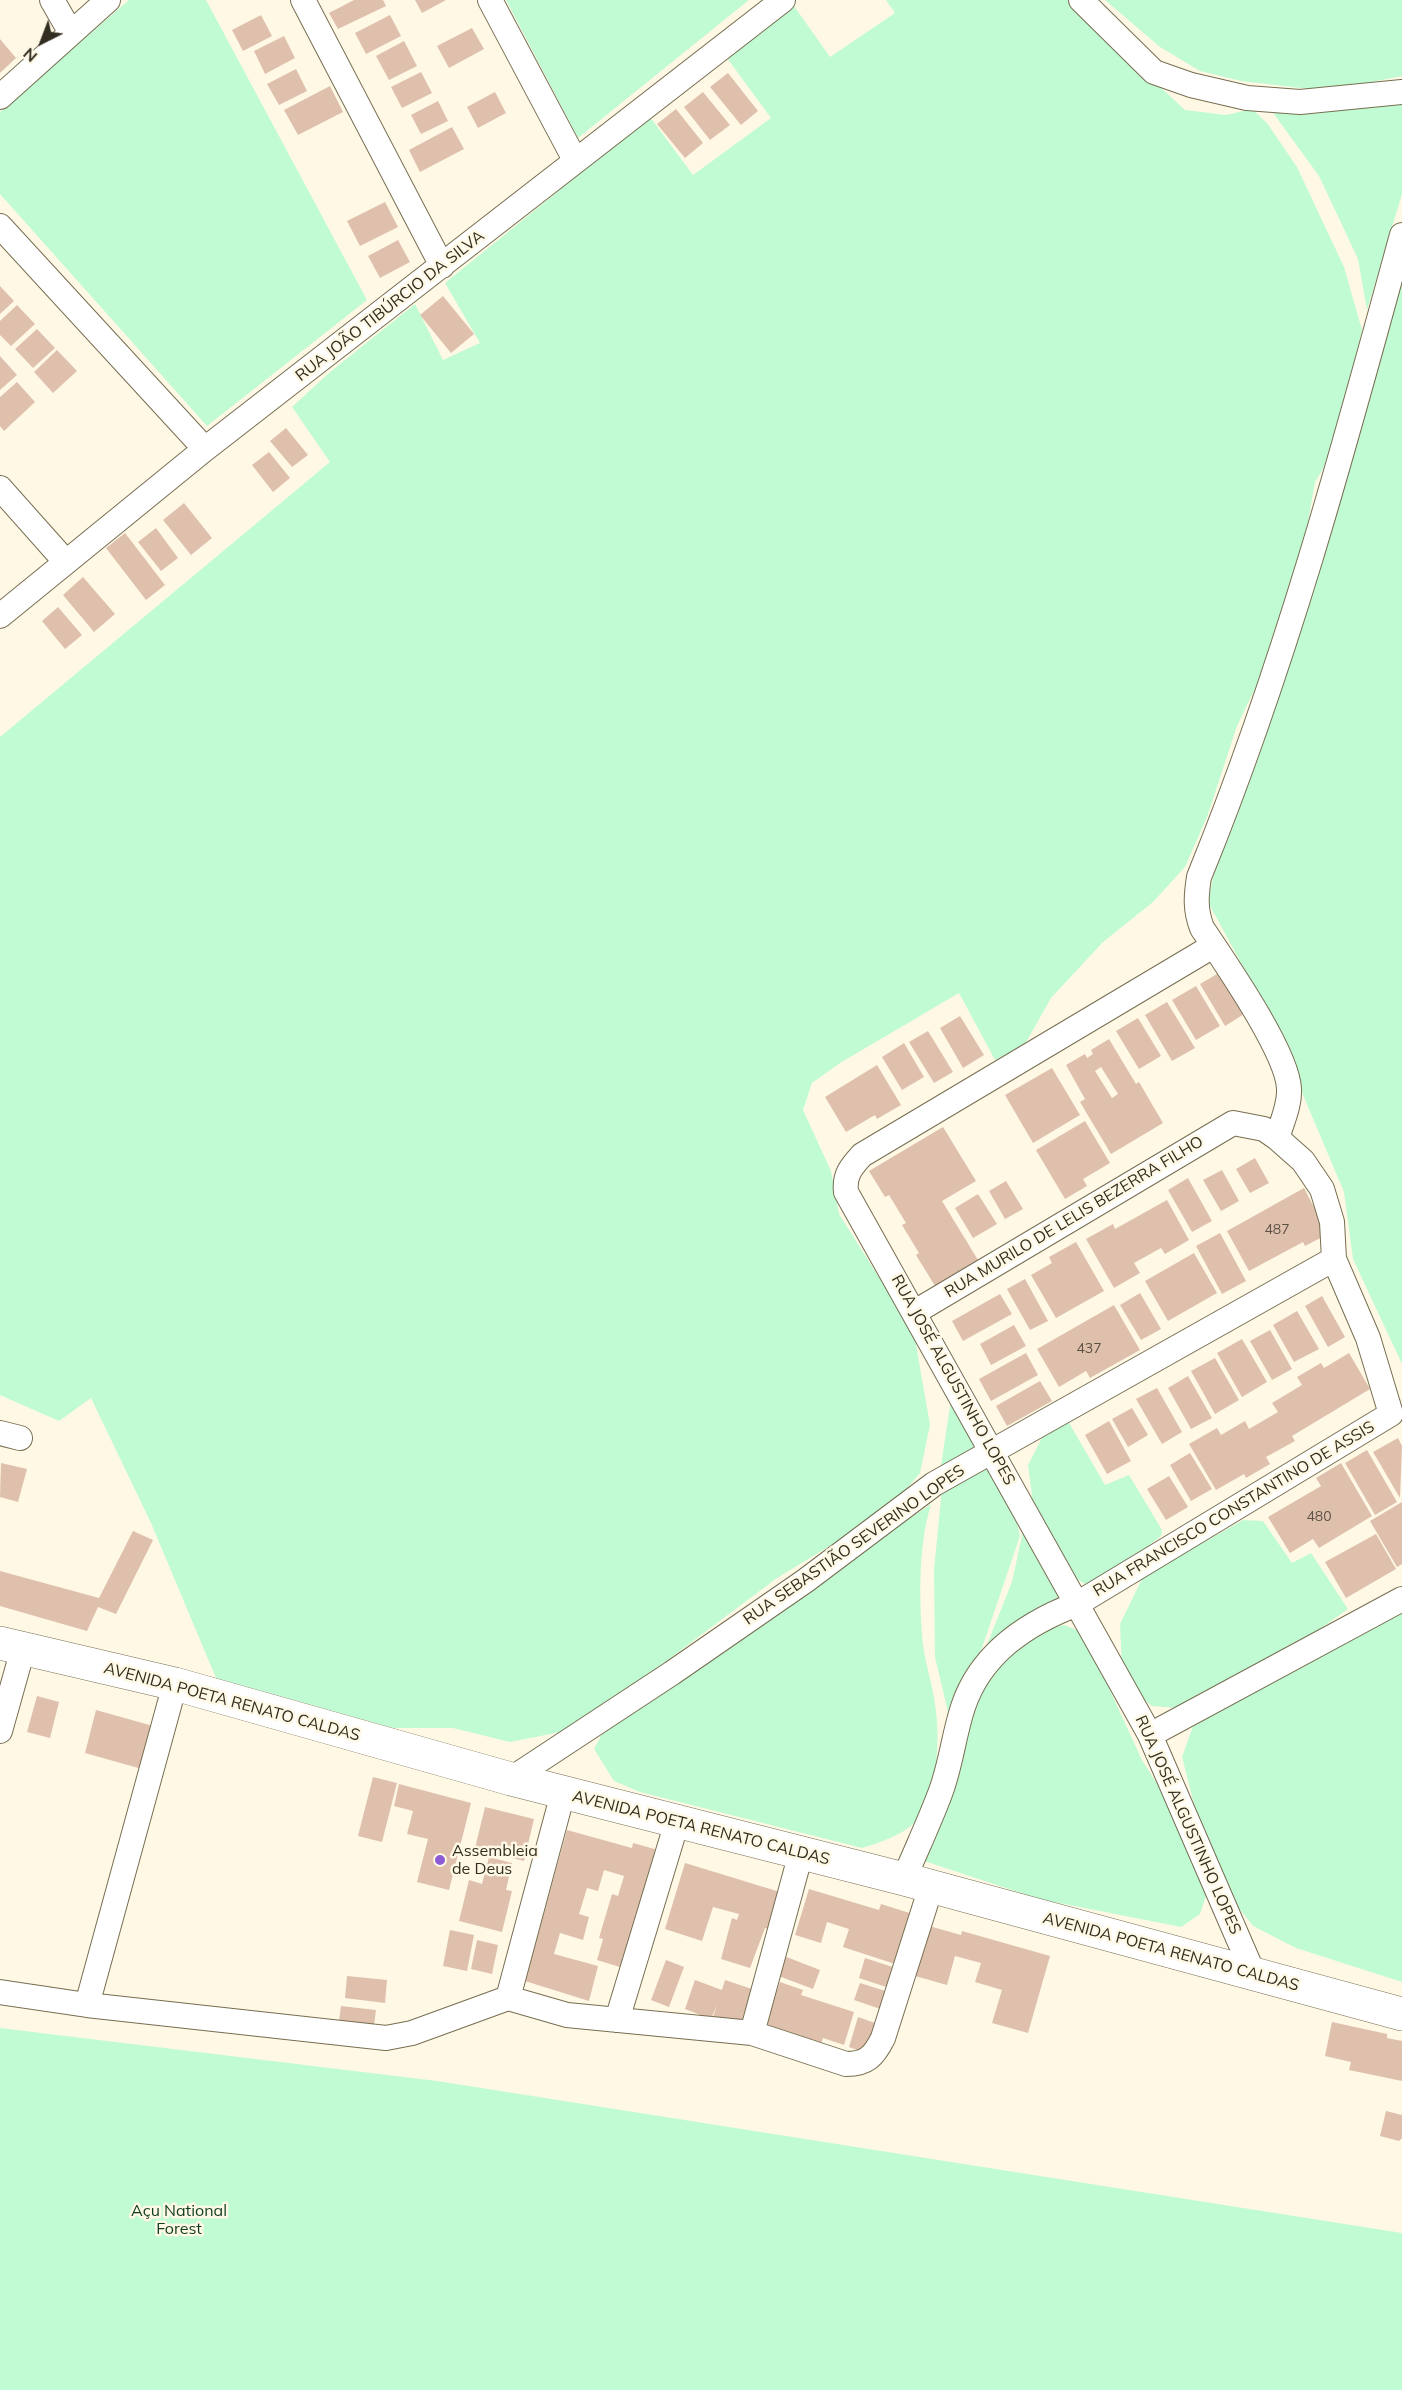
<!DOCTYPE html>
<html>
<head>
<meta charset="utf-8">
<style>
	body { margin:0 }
	#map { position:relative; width:1402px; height:2390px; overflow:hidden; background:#fef8e5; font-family:Mulish,sans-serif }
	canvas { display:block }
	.north { position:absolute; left:12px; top:12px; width:60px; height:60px; -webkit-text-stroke:4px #fef8e5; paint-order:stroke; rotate:222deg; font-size:16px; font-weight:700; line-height:24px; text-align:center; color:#312e21 }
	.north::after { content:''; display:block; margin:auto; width:21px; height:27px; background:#312e21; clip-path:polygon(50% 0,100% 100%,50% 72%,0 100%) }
</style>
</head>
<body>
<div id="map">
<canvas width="1402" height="2390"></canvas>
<div class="north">N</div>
</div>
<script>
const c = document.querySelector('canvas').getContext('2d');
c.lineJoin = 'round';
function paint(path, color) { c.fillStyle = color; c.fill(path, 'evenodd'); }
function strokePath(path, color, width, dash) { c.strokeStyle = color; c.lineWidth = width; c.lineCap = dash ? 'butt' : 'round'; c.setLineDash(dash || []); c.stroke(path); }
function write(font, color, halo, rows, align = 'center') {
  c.font = font + ' Mulish,sans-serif'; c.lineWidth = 5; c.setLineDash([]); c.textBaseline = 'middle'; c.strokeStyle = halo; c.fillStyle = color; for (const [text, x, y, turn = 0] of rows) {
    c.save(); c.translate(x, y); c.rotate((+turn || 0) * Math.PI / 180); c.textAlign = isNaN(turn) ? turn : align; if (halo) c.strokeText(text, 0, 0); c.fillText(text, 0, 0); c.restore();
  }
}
const green = new Path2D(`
	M129,0H206L367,300L207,426L0,194V112Z
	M506,0H749L578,138Z
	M886,0H1067L1185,110L1226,115L1252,109L1267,123L1297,167L1344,267L1362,330L1338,430L1323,469L1315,482L1298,579L1259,680L1237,726L1207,817L1185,867L1153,902L1103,942L1051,998L1024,1046L995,1060L959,993L840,1063L812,1083L803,1110L831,1171L839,1214L914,1333L930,1425L920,1473L889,1510L777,1578L653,1671L561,1732L510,1742L453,1728H393L216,1678L151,1523L91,1398L59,1421L0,1395V737L330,462L292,407L330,372L415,304L443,360L480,343L445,283L650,117L693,175L771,118L727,58L794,6L830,57L895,13Z
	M1105,0H1402V76L1326,91L1241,81L1200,71L1160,47Z
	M1402,97V194L1367,310L1358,259L1319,176L1271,110Z
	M1402,266V1364L1353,1259L1344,1192L1303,1095L1292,1057L1208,902L1215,869L1273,709Z
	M952,1393L980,1445L940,1472Z
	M1068,1421L1105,1485L1129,1475L1162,1530L1161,1536L1133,1558L1085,1584L1069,1574L1033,1503L1028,1465L1044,1434Z
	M981,1464L1010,1492L1020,1536L982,1648L948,1712L935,1657L934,1570L942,1488Z
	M931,1504C918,1547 919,1600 923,1645C926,1667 934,1689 936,1712C940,1742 937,1799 915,1822C901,1836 881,1842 862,1848L640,1792L614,1781L594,1749L602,1734L754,1625Z
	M1243,1520L1263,1521L1292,1563L1311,1553L1348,1609L1304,1640L1177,1708L1152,1706L1132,1690L1122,1667L1120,1624L1143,1577Z
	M1024,1526L1068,1596L986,1647L1012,1582Z
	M1402,1610V1982L1296,1948L1253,1926L1231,1898L1196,1812L1182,1757L1193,1726L1216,1708Z
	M1064,1625L1083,1632L1142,1760L1169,1803L1208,1890L1200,1914L1181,1927L1039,1899L921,1860L983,1676L1040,1630Z
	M0,2028L437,2081L1402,2233V2390H0Z`);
const building = new Path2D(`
	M354,0H383L386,6L338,29L329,13Z
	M415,0H446L422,13Z
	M261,15L272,36L243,51L232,30Z
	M390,15L401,36L366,54L355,33Z
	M472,28L484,49L449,68L437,46Z
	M284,36L295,58L265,74L254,51Z
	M0,39L16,58L0,73Z
	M404,41L417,66L389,80L376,56Z
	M296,69L307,91L279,105L267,84Z
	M421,72L432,93L402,108L391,87Z
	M728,73L758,111L741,125L710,87Z
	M330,86L343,112L298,135L284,110Z
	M495,92L506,113L478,128L467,107Z
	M703,92L730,125L710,140L684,107Z
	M438,101L448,121L421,134L411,115Z
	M676,109L703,143L685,158L657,124Z
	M452,127L464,149L420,172L409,150Z
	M385,202L398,227L360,246L347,221Z
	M398,240L410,262L380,278L368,256Z
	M0,286L14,301L0,314Z
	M443,296L474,334L451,353L420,315Z
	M17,305L35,324L11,346L0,335V321Z
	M37,329L55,348L33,368L15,349Z
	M57,350L77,371L53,393L34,372Z
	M0,356L17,375L0,390Z
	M17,382L35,402L4,431L0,426V397Z
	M286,428L308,455L292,467L270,441Z
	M269,452L290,478L273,492L252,465Z
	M184,503L212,538L191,555L163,520Z
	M156,528L178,558L161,571L138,542Z
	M125,533L165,585L146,600L106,548Z
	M83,577L115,614L94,632L63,595Z
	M58,607L82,635L65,649L42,621Z
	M1224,970L1249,1011L1225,1026L1200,984Z
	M1196,986L1220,1026L1196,1040L1172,1000Z
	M1167,1002L1195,1048L1172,1061L1145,1015Z
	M960,1016L984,1055L963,1068L940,1028Z
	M1138,1018L1161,1056L1139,1069L1116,1031Z
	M928,1031L953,1072L934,1083L909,1042Z
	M1109,1039L1136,1084L1139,1082L1163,1123L1111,1154L1080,1102L1085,1099L1066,1065L1085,1054L1087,1058L1093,1054L1091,1050ZM1101,1067L1118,1094L1112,1098L1095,1071Z
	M904,1043L924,1077L902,1090L882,1057Z
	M877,1065L901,1105L877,1119L875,1115L846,1132L825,1097Z
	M1052,1068L1080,1115L1033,1143L1005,1095Z
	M1085,1121L1110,1163L1083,1179L1087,1186L1065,1199L1036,1150Z
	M943,1127L976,1181L942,1201L978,1260L935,1286L916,1255L919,1253L902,1225L906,1223L889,1195L885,1197L869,1171Z
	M1255,1158L1269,1183L1250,1193L1236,1169Z
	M1222,1170L1239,1201L1221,1211L1203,1180Z
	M1188,1178L1212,1221L1192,1232L1168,1190Z
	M1006,1181L1023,1209L1005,1219L989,1191Z
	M1304,1188L1328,1234L1305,1246L1303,1242L1249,1271L1227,1231Z
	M978,1194L997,1224L973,1238L955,1208Z
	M1167,1200L1189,1240L1165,1254L1161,1248L1134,1263L1140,1273L1114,1288L1086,1239L1113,1224L1115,1229Z
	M1220,1233L1246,1281L1222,1294L1196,1246Z
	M1076,1242L1104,1291L1056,1318L1031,1275L1052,1263L1049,1257Z
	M1194,1253L1217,1293L1168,1321L1145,1281Z
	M1025,1279L1048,1321L1030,1330L1007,1289Z
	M1140,1293L1161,1329L1141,1340L1120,1305Z
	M1000,1294L1012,1314L963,1341L952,1321Z
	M1322,1296L1345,1337L1328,1347L1305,1306Z
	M1114,1305L1140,1350L1090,1378L1086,1371L1059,1387L1037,1349Z
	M1297,1311L1319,1349L1294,1362L1273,1325Z
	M1014,1325L1026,1346L991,1365L980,1344Z
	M1270,1330L1292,1369L1272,1380L1250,1341Z
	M1242,1339L1267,1382L1242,1397L1217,1353Z
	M1026,1353L1038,1375L991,1401L979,1379Z
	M1349,1353L1370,1389L1292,1436L1295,1441L1266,1457L1270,1464L1246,1478L1244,1474L1216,1490L1189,1444L1217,1428L1221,1435L1245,1421L1249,1429L1278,1412L1272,1403L1302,1385L1297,1377L1321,1363L1324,1368Z
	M1215,1358L1239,1400L1215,1414L1191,1371Z
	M1188,1376L1212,1418L1191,1429L1168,1388Z
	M1040,1381L1052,1401L1007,1426L996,1406Z
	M1157,1388L1182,1432L1162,1444L1136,1399Z
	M1132,1408L1148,1435L1128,1447L1112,1419Z
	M1109,1421L1131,1461L1107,1474L1085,1435Z
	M1398,1438L1402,1446L1400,1498L1373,1452Z
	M1367,1450L1397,1502L1375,1515L1345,1463Z
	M1190,1453L1212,1489L1191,1501L1170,1465Z
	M1,1463L27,1469L18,1502L0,1497Z
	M1341,1463L1372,1516L1319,1548L1313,1539L1290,1553L1268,1517L1321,1486L1316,1478Z
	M1169,1476L1188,1507L1166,1520L1147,1489Z
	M1402,1502V1564L1397,1567L1370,1521Z
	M133,1531L153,1540L116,1614L98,1607L87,1631L0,1606V1571L99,1598Z
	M1376,1534L1396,1569L1346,1598L1325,1562Z
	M37,1696L59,1702L50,1738L27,1732Z
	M96,1710L153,1726L142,1769L85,1753Z
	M373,1777L397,1783L382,1842L358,1836Z
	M399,1784L471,1803L449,1890L417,1882L428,1839L407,1834L413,1811L394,1806Z
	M485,1807L534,1819L524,1861L475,1848Z
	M567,1830L632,1848L633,1843L658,1850L623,1968L597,1960L603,1939L599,1938L612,1894L618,1896L624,1876L604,1870L598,1891L587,1888L579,1914L589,1917L583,1940L560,1933L554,1954L598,1966L589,2001L525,1981Z
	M489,1857L512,1863L506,1890L512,1891L502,1932L459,1921L469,1880L482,1884Z
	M685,1863L780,1892L769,1929L765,1928L750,1968L721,1959L732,1918L737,1920L739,1914L713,1907L702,1941L665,1929Z
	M809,1889L879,1910L881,1904L916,1915L901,1966L843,1947L849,1929L827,1922L821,1943L795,1935Z
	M929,1926L961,1935L962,1931L1050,1956L1028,2033L992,2023L1002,1990L975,1982L981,1963L955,1956L947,1985L915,1976Z
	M450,1930L474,1935L467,1971L443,1966Z
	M477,1940L498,1945L492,1974L471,1969Z
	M784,1956L820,1970L813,1989L776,1975Z
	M865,1958L899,1969L892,1989L859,1978Z
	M666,1960L684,1967L669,2007L651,2000Z
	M347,1976L387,1980L385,2003L345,1998Z
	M695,1980L722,1990L725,1980L752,1989L739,2029L712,2020L717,2005L711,2019L685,2009Z
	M780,1982L803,1990L801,1995L854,2012L844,2045L823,2038L821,2044L765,2025Z
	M860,1983L892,1993L886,2011L854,2000Z
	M341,2006L376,2010L374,2025L339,2021Z
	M858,2017L878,2024L868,2054L849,2047Z
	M1332,2022L1387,2034V2038L1402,2041V2081L1349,2070L1351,2062L1325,2056Z
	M1386,2111L1402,2115V2138L1399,2141L1380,2136Z`);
const minor = new Path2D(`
	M52,0L71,33
	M303,0L442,266
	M490,0L575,160
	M1081,0L1154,72L1191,85L1247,98L1300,102L1402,92
	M0,97L108,0
	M0,226L205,449
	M0,488L65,561
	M0,616L205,449L783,0
	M1213,946L862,1155C851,1167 844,1175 846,1192L1150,1735L1254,1975
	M1277,1138C1282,1122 1290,1105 1289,1089C1288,1053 1224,961 1202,928C1195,910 1196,896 1199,877C1284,669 1343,452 1402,235
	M0,1433L20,1438
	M0,1731L23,1649
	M1150,1735L1402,1599
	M511,1779L672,1673L805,1581L934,1484L1334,1259
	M904,1879C916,1850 930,1821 941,1791C951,1764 954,1734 963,1707C981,1653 1027,1623 1077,1604L1391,1414L1368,1338L1334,1259L1332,1222L1322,1189L1303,1161L1277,1138L1264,1129L1233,1123L915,1312
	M0,1992L87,2005L386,2038L412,2033L508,1998L567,2015L752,2033L846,2064C867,2064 874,2056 883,2038L931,1887
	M508,1998L563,1793
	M87,2005L175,1684
	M617,2020L677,1822
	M752,2033L801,1853`);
const secondary = new Path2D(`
	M0,1643L175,1684L511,1779L904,1879L1402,2014`);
const markers = [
	[440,1860,6,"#8b5cd6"]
];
const numberNames = [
	["487",1277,1230],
	["437",1089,1349],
	["480",1319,1517]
];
const streetNames = [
	["RUA JOÃO TIBÚRCIO DA SILVA",390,306,-38],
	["RUA MURILO DE LELIS BEZERRA FILHO",1074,1217,-31],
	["RUA JOSÉ ALGUSTINHO LOPES",953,1380,61],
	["RUA FRANCISCO CONSTANTINO DE ASSIS",1234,1509,-31],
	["RUA SEBASTIÃO SEVERINO LOPES",854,1545,-35],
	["AVENIDA POETA RENATO CALDAS",232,1702,15],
	["RUA JOSÉ ALGUSTINHO LOPES",1188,1825,66],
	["AVENIDA POETA RENATO CALDAS",701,1828,14],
	["AVENIDA POETA RENATO CALDAS",1171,1952,15]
];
const poiNames = [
	["Assembleia",452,1851],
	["de Deus",452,1869]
];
const parkNames = [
	["Açu National",179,2211],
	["Forest",179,2229]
];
paint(green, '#c1fbd4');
paint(building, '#dfc0ad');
strokePath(minor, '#776e51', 26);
strokePath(secondary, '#776e51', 34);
strokePath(minor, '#fff', 24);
strokePath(secondary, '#fff', 33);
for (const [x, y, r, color] of markers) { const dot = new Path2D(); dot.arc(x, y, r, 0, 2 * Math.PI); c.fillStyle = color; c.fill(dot); strokePath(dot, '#fef8e5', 2); }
write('14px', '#5c5244', null, numberNames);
write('16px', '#312e21', '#fef8e5', streetNames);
write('16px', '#312e21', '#fef8e5', poiNames, 'left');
write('16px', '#0e3c22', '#fef8e5', parkNames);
</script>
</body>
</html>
